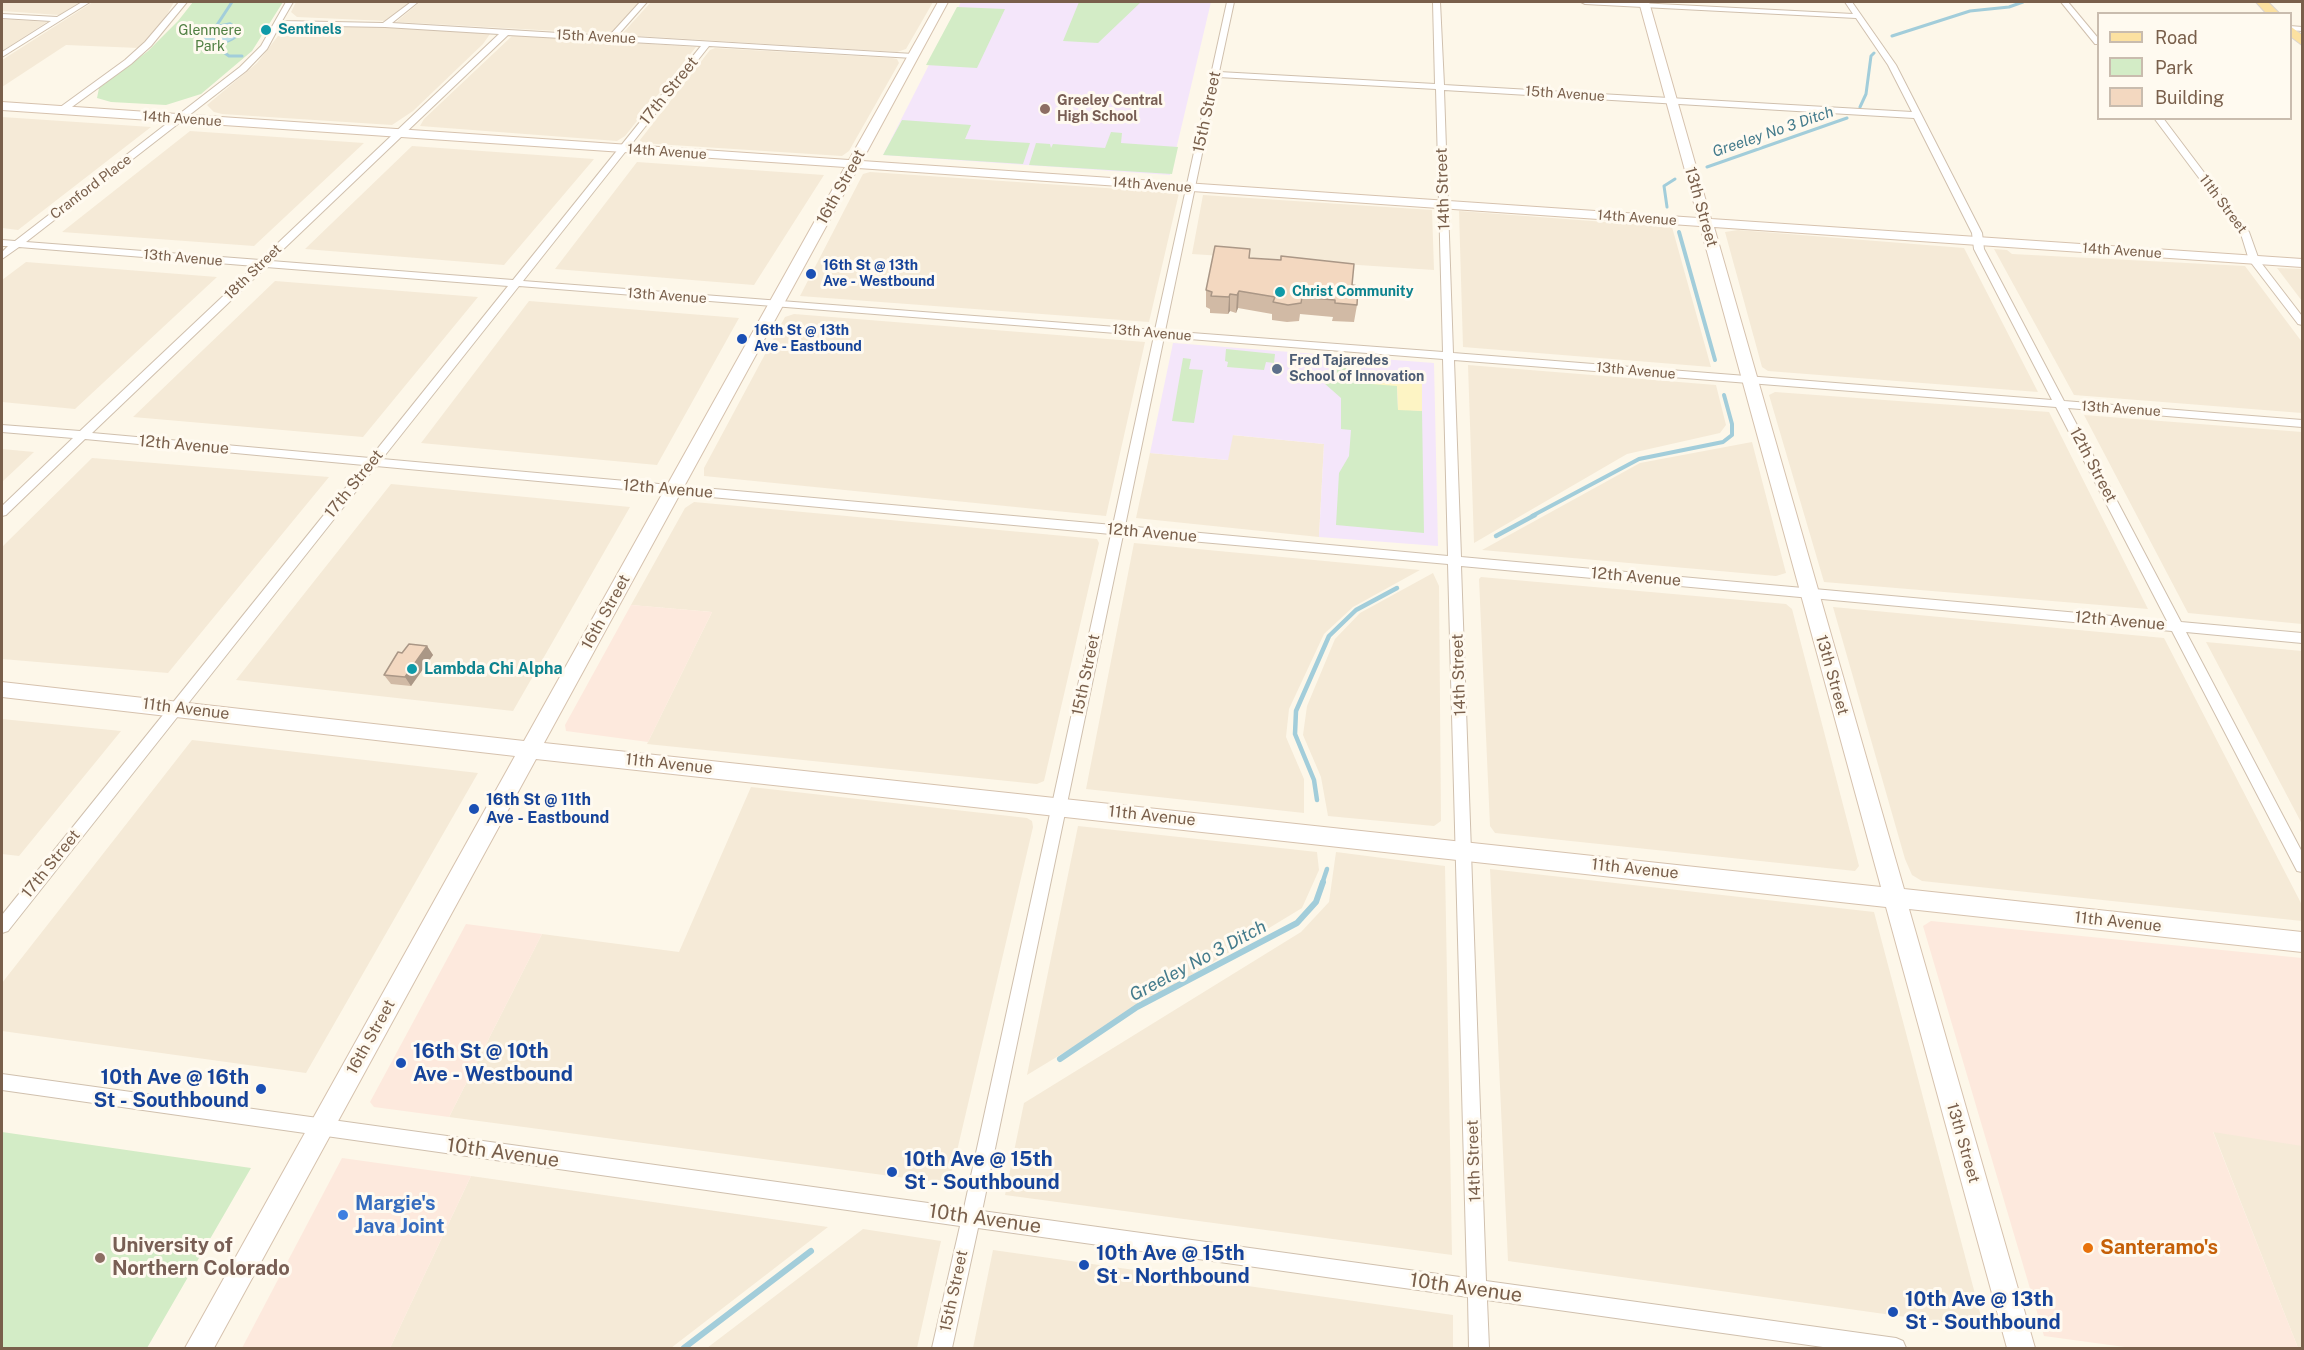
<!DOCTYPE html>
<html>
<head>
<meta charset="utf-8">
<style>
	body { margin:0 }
	#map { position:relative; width:2304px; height:1350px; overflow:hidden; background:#fdf7e9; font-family:"Public Sans",sans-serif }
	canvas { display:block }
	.frame { position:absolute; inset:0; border:3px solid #795f4b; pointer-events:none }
	.legend { position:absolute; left:2097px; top:12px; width:195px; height:108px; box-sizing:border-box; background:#fffaf0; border:2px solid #c9bcae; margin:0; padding:8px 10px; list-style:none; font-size:18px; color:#795f4b }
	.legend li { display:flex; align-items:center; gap:12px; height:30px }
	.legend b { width:30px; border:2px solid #c9bcae }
</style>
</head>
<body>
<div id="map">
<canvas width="2304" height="1350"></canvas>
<div class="frame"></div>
<ul class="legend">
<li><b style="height:8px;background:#fce1a1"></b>Road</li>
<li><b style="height:16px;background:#d3ecc6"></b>Park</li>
<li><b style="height:16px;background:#f3d8c0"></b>Building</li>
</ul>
</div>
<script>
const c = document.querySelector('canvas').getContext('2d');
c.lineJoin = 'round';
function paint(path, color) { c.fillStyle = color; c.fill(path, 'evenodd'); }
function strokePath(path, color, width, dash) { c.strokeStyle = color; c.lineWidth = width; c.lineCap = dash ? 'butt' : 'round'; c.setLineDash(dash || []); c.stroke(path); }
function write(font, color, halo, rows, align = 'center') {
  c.font = font + ' "Public Sans",sans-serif'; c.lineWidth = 6; c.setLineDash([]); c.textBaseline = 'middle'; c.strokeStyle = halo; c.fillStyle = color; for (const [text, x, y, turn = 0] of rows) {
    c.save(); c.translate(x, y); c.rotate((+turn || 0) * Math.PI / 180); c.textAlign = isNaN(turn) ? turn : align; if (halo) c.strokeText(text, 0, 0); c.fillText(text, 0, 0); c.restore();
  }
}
const residential = new Path2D(`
	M2,2H80L59,15L2,11Z
	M93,2H174L160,27L139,48L66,45L2,87V60Z
	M296,2H411L387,21L297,17L291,12Z
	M420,2H641L611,34L396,22Z
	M651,2H933L906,49L897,52L621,35Z
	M2,19L47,22L2,51Z
	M335,25L486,33L490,34L483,44L413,111L392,125L222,114L214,112L207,105L257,63L278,36L300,26Z
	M512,36L517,35L696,47L625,136L617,141L420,126L424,119Z
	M715,48L892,58L897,59L899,63L849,151L842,156L641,143L640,140L710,50Z
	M2,117L151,127L18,230L2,228Z
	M190,131L364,143L254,246L62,232Z
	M412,146L594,159L504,265L305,249Z
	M637,162L824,175L754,285L555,269Z
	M870,172L1179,193L1149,322L800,296L863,174Z
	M1203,195L1432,210L1434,270L1192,254Z
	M1459,211L1672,227L1711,367L1463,347Z
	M1738,230L1964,248L2038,392L1768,371L1762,367L1725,232Z
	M1994,249L2007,250L2012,254L2245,266L2302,342V413L2074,395Z
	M26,262L217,277L75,409L2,402V280Z
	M2277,268L2302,269V301Z
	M275,281L478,297L363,437L133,417Z
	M529,301L739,318L657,465L421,443Z
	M794,314L1145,342L1106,516L704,476V468L785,317Z
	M1468,365L1716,385L1726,425L1720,433L1627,454L1474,543Z
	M1775,392L2049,412L2148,609L1824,582L1769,395Z
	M2084,415L2302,432V624L2188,613Z
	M1232,435L1324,444L1319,537L1136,518L1150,453L1227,460Z
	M1752,442L1786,573L1776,576L1482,550L1640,463Z
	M2,449L34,452L2,482Z
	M92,458L329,477L168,673L2,659V547Z
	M391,484L630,507L513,711L236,680Z
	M694,502L1097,539L1099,543L1044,781L1037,784L647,744L712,612L631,605L685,508Z
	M1134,543L1420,570L1353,607L1324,634L1289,709L1286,737L1304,779V813L1086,789Z
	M1433,573L1439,586L1441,821L1434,826L1328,816L1321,777L1303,735L1307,706L1335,639L1360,613Z
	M1481,577L1786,604L1792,609L1859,866L1855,871L1495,833L1490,826L1479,579Z
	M1833,607L2164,638L2302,905V921L1922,881L1912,875L1905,859Z
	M2206,642L2302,651V824Z
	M2,719L121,731L19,856L2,854Z
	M192,740L478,773L306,1073L2,1031V983Z
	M751,787L1027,818L1032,821L1033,827L953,1168L946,1180L928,1181L449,1117L542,934L679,952Z
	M1078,826L1317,852L1319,870L1302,908L1027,1075Z
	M1336,852L1445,866L1452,1255L1005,1195L1024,1103L1301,932L1329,902Z
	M1490,869L1874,912L1984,1328L1508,1261Z
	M2213,1131L2302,1143V1348H2298Z
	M471,1176L828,1227L671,1348H390Z
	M863,1229L941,1241L917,1348H707Z
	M993,1250L1453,1315V1348H973Z`);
const commercial = new Path2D(`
	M631,605L712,612L648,742L566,731L565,725Z
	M1931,921L2302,958V1146L2213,1132L2298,1348H2132L2044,1336L1923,926Z
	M466,924L542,934L449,1117L374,1107L370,1102Z
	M342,1158L471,1176L390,1348H242Z`);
const education = new Path2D(`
	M961,2H1211L1170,175L883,155Z
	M1173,343L1434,363L1438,546L1319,537L1324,444L1233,435L1228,460L1150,453Z`);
const green = new Path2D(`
	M193,2H283L252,51L201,94L166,105L111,102L97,98L99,88L148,51L178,21Z
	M1079,2H1141L1098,43L1063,41Z
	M957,7L1005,9L977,68L926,65Z
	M902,120L971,125L965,139L1030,143L1023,164L883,155Z
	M1111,132L1122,133L1121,143L1178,147L1172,174L1029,165L1036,143L1050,144L1051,148L1053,144L1105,148Z
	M1226,349L1275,354L1274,363L1266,362L1264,370L1227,367L1228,362L1225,361Z
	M1183,358L1191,359L1189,369L1203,370L1194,423L1172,421Z
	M1337,360L1357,362L1356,382L1336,380Z
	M1329,381L1397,385L1398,409L1422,411L1424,533L1336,525L1339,473L1349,456L1351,430L1341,429V398L1324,383Z
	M2,1132L251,1168L147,1348H2Z`);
const sand = new Path2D(`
	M1358,370L1422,374V411L1398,410L1397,386L1358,383Z`);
const water = new Path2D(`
	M230,23L238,28V36C228,44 205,51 194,46L196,30Z`);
const streamFar3 = new Path2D(`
	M215,28L232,2
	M1892,36L1970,11L2009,7L2023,2
	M215,46L229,56H242
	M1860,107L1866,94L1871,56L1874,53
	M1707,167L1847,118
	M1667,207L1664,186L1675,179`);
const streamFar2 = new Path2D(`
	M1679,232L1715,360
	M1532,516L1639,459L1723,442L1732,435V424L1724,395`);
const streamFar1 = new Path2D(`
	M1496,536L1535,515
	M1317,800L1314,780L1295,734L1296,711L1329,636L1356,610L1397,588
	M1322,884L1327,869`);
const stream = new Path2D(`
	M1060,1059L1137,1007L1297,923L1316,902L1323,882
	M684,1348L811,1251`);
const street = new Path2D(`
	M82,2H90L2,57V52L51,21L2,18V14L57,17Z
	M179,2H187L151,46L131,64L65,112H59V108L125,60L145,42Z
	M286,2H293L282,21L383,23L411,2H418L392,23L609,36L640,2H647L617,36L913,54L917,56L913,58L709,46L523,281L1155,330L1227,2H1234L1219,72L1435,84L1433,2H1440L1444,85L1912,112L1888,65L1856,18L1585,4L1581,2H1619L1853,14L1845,2H1852L1896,65L1982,233L1984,249L2064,401L2302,420V427L2068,408L2181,622L2302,633V643L2186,632L2302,852V872L2297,871L2172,631L1461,566L1486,1281L1896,1338L1903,1341L1906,1348H1830L1487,1300L1489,1348H1469L1468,1297L978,1228L952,1348H932L960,1226L2,1090V1074L964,1208L1111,534L376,466L8,931L2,933V915L364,465L85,439L6,515L2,516V506L73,438L2,432V425L80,431L255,266L19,247L2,259V252L8,246H2V240L15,241L240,67L261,46ZM280,25L385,27L499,34L260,260L26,242L246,71L267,49ZM508,35L701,46L513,280L271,261ZM1218,77L1436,89L1443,352L1165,331ZM1444,90L1914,118L1972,233L1974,249L2052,400L1453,353ZM266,267L508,286L370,458L92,433ZM519,286L1154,336L1113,525L382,459ZM1164,337L1443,359L1448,556L1125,526ZM1454,360L2056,407L2167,621L1461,557ZM1123,535L1448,564L1467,1278L982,1211Z
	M2061,2H2068L2098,38V44H2095Z
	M2290,26L2302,27V31L2290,30Z
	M2154,118H2163L2249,232L2259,260L2302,316V325L2298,324L2249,260L2241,234Z`);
const secondary = new Path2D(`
	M938,2H948L862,161L1698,218L1639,2H1649L1711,219L2302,259V267L1714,227L1904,889L2302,932V952L1909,909L2035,1348H2007L1886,907L536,759L214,1348H185L515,756L2,697V682L524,741L845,167L2,110V102L849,160ZM858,168L1700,226L1881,887L544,743Z`);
const primary = new Path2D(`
	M2256,2H2268L2280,14H2267Z
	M2290,26L2302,35V45L2290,36Z`);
const wall = new Path2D(`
	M1250,249V258L1352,285L1357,305L1354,322L1332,321L1333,317L1300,314L1299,321L1287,322L1272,320V314L1238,308L1236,313L1230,311L1228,314L1210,313V309L1206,307V290Z
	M427,646L433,655L411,686L391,684L384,675L402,653Z`);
const shadedWall = new Path2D(`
	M1239,291L1238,308L1236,313L1237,295Z
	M1230,294V311L1228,314L1229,297Z
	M427,646L433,655L411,686L405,677Z`);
const building = new Path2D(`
	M1215,246L1250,249L1249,258L1281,260V256L1354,264L1352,285L1358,286L1357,305L1335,303V300L1302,297L1301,303L1288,305L1273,302L1275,297L1239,291L1237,295L1230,294L1229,297L1211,296L1212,292L1206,290Z
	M409,644L427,646L405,677L384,675L398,652L402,653Z`);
const markers = [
	[266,30,6,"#0f9aa8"],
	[1045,109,6,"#8d6e63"],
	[811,274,6,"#1a4fb4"],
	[1280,292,6,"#0f9aa8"],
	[742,339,6,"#1a4fb4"],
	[1277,369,6,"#5c6f8a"],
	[412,669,6,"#0f9aa8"],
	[474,809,6,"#1a4fb4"],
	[401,1063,6,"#1a4fb4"],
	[261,1089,6,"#1a4fb4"],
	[892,1172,6,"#1a4fb4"],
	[343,1215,6,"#3f7fe0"],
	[2088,1248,6,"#e8710a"],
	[100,1258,6,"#8d6e63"],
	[1084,1265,6,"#1a4fb4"],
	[1893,1312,6,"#1a4fb4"]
];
const farCulturenames = [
	["Sentinels",278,30],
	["Christ Community",1292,292]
];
const farParknames = [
	["Glenmere",210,31],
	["Park",210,47]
];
const farStreetnames = [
	["15th Avenue",596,37,3],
	["15th Avenue",1565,94,4],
	["14th Avenue",182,119,4],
	["14th Avenue",667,152,4],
	["14th Avenue",1152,185,4],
	["Cranford Place",91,187,-37],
	["11th Street",2223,204,53],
	["14th Avenue",1637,218,4],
	["14th Avenue",2122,251,4],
	["13th Avenue",183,258,5],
	["18th Street",253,272,-44],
	["13th Avenue",667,296,4],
	["13th Avenue",1152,333,5],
	["13th Avenue",1636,371,5],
	["13th Avenue",2121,409,4]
];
const farEducationnames = [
	["Greeley Central",1057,101],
	["High School",1057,117]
];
const farTransitnames = [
	["16th St @ 13th",823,266],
	["Ave - Westbound",823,282],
	["16th St @ 13th",754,331],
	["Ave - Eastbound",754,347]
];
const farServicenames = [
	["Fred Tajaredes",1289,361],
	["School of Innovation",1289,377]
];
const farWaternames = [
	["Greeley No 3 Ditch",1773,132,-19]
];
const streetNames = [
	["17th Street",669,91,-51],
	["15th Street",1207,112,-78],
	["16th Street",841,187,-61],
	["14th Street",1443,189,-92],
	["13th Street",1701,207,74],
	["12th Avenue",184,445,5],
	["12th Street",2093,465,62],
	["17th Street",354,484,-51],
	["12th Avenue",668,489,5],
	["12th Avenue",1152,533,5],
	["12th Avenue",1636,577,5],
	["16th Street",606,612,-61],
	["12th Avenue",2120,621,5],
	["15th Street",1086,675,-78],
	["14th Street",1459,675,-92],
	["13th Street",1832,675,74],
	["11th Avenue",186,709,7],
	["11th Avenue",669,764,6],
	["11th Avenue",1152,816,6],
	["17th Street",51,864,-51],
	["11th Avenue",1635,869,6],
	["11th Avenue",2118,922,6],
	["16th Street",371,1037,-61],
	["13th Street",1963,1143,74],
	["14th Street",1474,1161,-92],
	["15th Street",954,1291,-78]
];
const cultureNames = [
	["Lambda Chi Alpha",424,669]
];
const transitNames = [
	["16th St @ 11th",486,800],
	["Ave - Eastbound",486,818]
];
const waterNames = [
	["Greeley No 3 Ditch",1198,961,-28]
];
const nearTransitnames = [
	["16th St @ 10th",413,1052],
	["Ave - Westbound",413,1075],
	["10th Ave @ 16th",249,1078,"right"],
	["St - Southbound",249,1101,"right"],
	["10th Ave @ 15th",904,1160],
	["St - Southbound",904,1183],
	["10th Ave @ 15th",1096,1254],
	["St - Northbound",1096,1277],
	["10th Ave @ 13th",1905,1300],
	["St - Southbound",1905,1323]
];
const nearStreetnames = [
	["10th Avenue",503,1153,8],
	["10th Avenue",985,1219,8],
	["10th Avenue",1466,1288,8]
];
const nearShopnames = [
	["Margie's",355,1204],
	["Java Joint",355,1227]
];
const nearEducationnames = [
	["University of",112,1246],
	["Northern Colorado",112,1269]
];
const nearFoodnames = [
	["Santeramo's",2100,1248]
];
paint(residential, '#f5ead7');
paint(commercial, '#fde9dd');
paint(education, '#f4e6fa');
paint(green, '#d3ecc6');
paint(sand, '#fdf4c4');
paint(water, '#bcdee8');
strokePath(water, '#a2cdda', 1.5);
strokePath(streamFar3, '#a2cdda', 3);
strokePath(streamFar2, '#a2cdda', 4);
strokePath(streamFar1, '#a2cdda', 4.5);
strokePath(stream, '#a2cdda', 6);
strokePath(street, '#d0c0ae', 2);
strokePath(secondary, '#d6c2ae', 2);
strokePath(primary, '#dcd5d0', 2);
paint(street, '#fff');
paint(secondary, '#fff');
paint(primary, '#fce1a1');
paint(wall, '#d1baa5');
paint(shadedWall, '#aa9786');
paint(building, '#f3d8c0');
strokePath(building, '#aa9786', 1.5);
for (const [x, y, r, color] of markers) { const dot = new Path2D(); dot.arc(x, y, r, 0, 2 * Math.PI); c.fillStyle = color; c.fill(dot); strokePath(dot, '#fffaf0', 2); }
write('bold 14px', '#0d838f', '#fffaf0', farCulturenames, 'left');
write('14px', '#507f42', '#fffaf0', farParknames);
write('14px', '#795f4b', '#fffaf0', farStreetnames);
write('bold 14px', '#785e54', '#fffaf0', farEducationnames, 'left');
write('bold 14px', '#164399', '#fffaf0', farTransitnames, 'left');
write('bold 14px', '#4e5e75', '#fffaf0', farServicenames, 'left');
write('italic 15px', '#447b8c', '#fffaf0', farWaternames);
write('16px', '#795f4b', '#fffaf0', streetNames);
write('bold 16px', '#0d838f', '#fffaf0', cultureNames, 'left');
write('bold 16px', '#164399', '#fffaf0', transitNames, 'left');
write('italic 18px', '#447b8c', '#fffaf0', waterNames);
write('bold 20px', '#164399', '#fffaf0', nearTransitnames, 'left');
write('20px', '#795f4b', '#fffaf0', nearStreetnames);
write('bold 20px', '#366cbe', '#fffaf0', nearShopnames, 'left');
write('bold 20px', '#785e54', '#fffaf0', nearEducationnames, 'left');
write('bold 20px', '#c56008', '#fffaf0', nearFoodnames, 'left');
</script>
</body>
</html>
